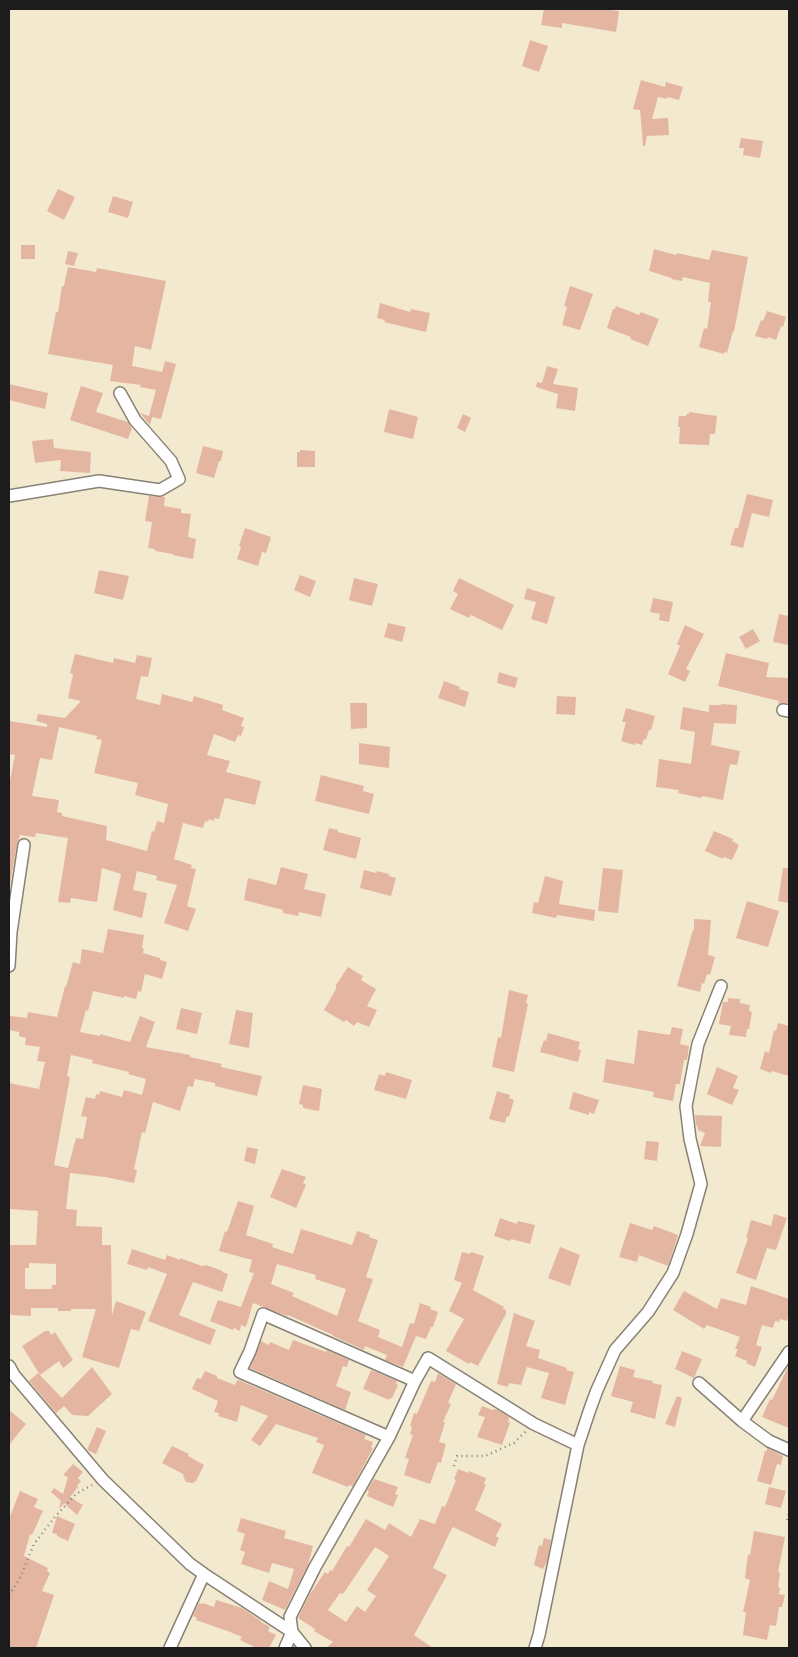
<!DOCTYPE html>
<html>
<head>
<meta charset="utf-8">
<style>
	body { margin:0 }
	#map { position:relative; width:798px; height:1657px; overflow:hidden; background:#f3e9cf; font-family:Caveat,sans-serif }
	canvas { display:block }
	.frame { position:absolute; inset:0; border:10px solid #1c1c1c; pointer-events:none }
</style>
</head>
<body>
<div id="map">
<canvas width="798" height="1657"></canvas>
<div class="frame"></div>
</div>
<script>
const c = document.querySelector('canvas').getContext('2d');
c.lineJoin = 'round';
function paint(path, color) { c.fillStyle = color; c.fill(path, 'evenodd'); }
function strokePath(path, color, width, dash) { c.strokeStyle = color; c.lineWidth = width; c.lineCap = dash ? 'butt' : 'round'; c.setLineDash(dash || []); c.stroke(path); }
const building = new Path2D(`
	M544,9H601L619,11L616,32L562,23V28L541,25Z
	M530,40L548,46L539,72L522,66Z
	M641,80L665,87L666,82L683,87L679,100L667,97V99L658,97L652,119L668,118L669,135L647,136L645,146H643L640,110L633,109Z
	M741,138L763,141L760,158L743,155L744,148H739Z
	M58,189L75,197L64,220L47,211Z
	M113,196L133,202L128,218L108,212Z
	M21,245H35V259H21Z
	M654,249L676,255L677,253L709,260L712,250L748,257L734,332L733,331L727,353L724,352V354L699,347L704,328L707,329L711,302H708L710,283L683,277L682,281L671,279L672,278L649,271Z
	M68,251L78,253L74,266L65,264Z
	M68,267L96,272L97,268L166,281L151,350L135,346L132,366L162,372L165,361L176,364L161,419L152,417L150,425L140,413L149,416L156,390L140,387L141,385L110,381L113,365L48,354L56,312H58L62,286H64Z
	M570,286L593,294L580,330L562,325L567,307L564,306Z
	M380,303L410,312L411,309L430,313L426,332L384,322L385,320L377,318Z
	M616,306L639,315L641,312L659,319L648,346L630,339L631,337L607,328L613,309H615Z
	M767,311L786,317L783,327L781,326L776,340L768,337L767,339L755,336L761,320L763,321Z
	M547,366L558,369L553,384L578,388L575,411L556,408L558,394L536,387L537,382L542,383Z
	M9,384L48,393L45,409L9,400Z
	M81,386L103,393L96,412L128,422L132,428L128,439L70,420Z
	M389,409L418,417L413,439L384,432Z
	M689,412L717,416L715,434H710L709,445L679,444L680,427H678L679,416H686L687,414H689Z
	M463,414L471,418L465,432L457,428Z
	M53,439L54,448L91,452L90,473L60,471L61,460L35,463L32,441Z
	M203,446L223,451L221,461H219L214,478L196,473Z
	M300,450L315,451V467H297V452H300Z
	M747,494L773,500L769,517L752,513L743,548L730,545L735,528H738Z
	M149,496L165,497L164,506L181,509V513L191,514L188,537L196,539L193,559L173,555V554L155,551V549L148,548L152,522L145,521Z
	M245,528L271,537L266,553L262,552L258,566L237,559L241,547L239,546Z
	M99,570L129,576L123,600L94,593Z
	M300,575L316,581L310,597L294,590Z
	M354,578L378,584L372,606L349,600Z
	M459,578L514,605L502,630L471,615L469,618L450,609L458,594L453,591Z
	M527,588L555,597L547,624L531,619L536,602L524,599Z
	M653,598L673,602L669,622L659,620L660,614L650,612Z
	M779,614L789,616V645L773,642Z
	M388,623L406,627L402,642L384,637Z
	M685,625L704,634L686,669L690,671L685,682L668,674L680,646L677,644Z
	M753,629L760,641L746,649L739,637Z
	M726,653L769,663L766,677L789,678V703H784L778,704L779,701L718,686Z
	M75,654L113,663L114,658L135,663L137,655L152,658L148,677L141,676L136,699L160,705L162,694L192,702L194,696L223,705L222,710L244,718L241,726L244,727L241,736L238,735L235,742L214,734L207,755L230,761L226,772L261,781L255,805L225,798L219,819L214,818V821L209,819L208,822L205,821L203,828L183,823L174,859L192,865L191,868L196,869L187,906L196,909L188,931L164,923L177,885L156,880L157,876L137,871L133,890L147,893L142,918L113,910L121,874L102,868L97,902L71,898L70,903L58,902L68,838L36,833L35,837L20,835L17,844L10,885H9V786L15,755L9,754V721L47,727V724L36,721L38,714L65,718L81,701L68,698L73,674L70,673ZM59,727L97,736L96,739L102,740L94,773L138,783L135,795L168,804L164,823L157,821L154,832L152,831L147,851L106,840L107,826L62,816V813L57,812L59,800L32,796L40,758L52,760Z
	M499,672L518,678L515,688L497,683Z
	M444,681L460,687L459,689L469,692L465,707L438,698Z
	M557,696L576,697L575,715L556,714Z
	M350,703H367V728L351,729Z
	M721,704L737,705L736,724L714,723L711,745L740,751L737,765L730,764L723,800L702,796L701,798L678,793L679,790L656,787L659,759L691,764L695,732L680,729L683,707L709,712V705H721Z
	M626,708L655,716L651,730H649L646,740L644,739L642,745L636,743L635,745L621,741L626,722H622Z
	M359,743L390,747L389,768L359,764Z
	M321,775L364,786L363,791L374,794L369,814L315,801Z
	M329,828L338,830V832L361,838L356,859L323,850Z
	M714,831L733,839L732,841L739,845L732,860L724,857L723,859L705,851Z
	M281,867L308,874L304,889L326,894L321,917L299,912L298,916L283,913V910L244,900L248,878L276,885Z
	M603,868L623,870L618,913L598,911Z
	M783,868H789V903L778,901Z
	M364,870L376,873L377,871L389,874V876L396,878L391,896L360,888Z
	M545,876L563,881L559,904L595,910L594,921L557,915L556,918L532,913L534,902L538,903Z
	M747,901L779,911L768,947L736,938Z
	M694,919L711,920L708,955L715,957L710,975L707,974L704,984L702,983L700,992L677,986L693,930H694Z
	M108,929L144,935L142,948L144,949L143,953L160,958V960L167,962L162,979L145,974L141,992L138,991L136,999L124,996V998L93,991L88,1011L86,1010L80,1032L100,1036V1034L130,1042L140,1016L155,1022L146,1047L190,1055V1057L222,1064L221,1067L262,1076L257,1096L215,1086V1083L195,1079L193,1087L188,1086L180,1111L153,1102L145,1133L142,1132L134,1169L137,1170L134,1183L105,1177L70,1173L66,1209L77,1210L76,1226L102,1227V1245H111L112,1315L116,1301L146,1312L139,1331L131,1329L119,1368L82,1357L96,1309H71V1311H58V1308H31V1316L11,1315L12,1314H9L10,1245H36L38,1211L9,1209V1083L39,1089L45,1062L37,1061L40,1047L25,1045L26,1038L19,1036V1032L9,1030L10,1016L27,1018L28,1012L57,1017L65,986L66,987L73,962L80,964L82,949L103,953ZM71,1055L93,1060L92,1063L129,1072L128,1074L146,1079L142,1095L124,1090L122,1097L100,1091L99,1095L96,1094L95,1099L86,1097L81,1116L87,1117L83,1139L76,1138L68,1168L54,1165L70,1077L67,1076ZM29,1263L56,1264V1285H52V1289H25V1268H29Z
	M348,967L363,976L361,980L376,989L367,1006L377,1010L369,1027L357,1022L354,1026L346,1020L344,1022L324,1010L336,989V985Z
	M509,990L528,995L526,1003L528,1004L514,1072L492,1067L498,1037L501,1038Z
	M728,998L740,999V1003L750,1005L749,1011L752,1012L749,1029H747L746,1037L729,1035L731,1026L719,1024L723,1002H728Z
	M181,1008L202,1013L197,1034L176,1029Z
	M236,1010L253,1013L249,1048L229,1044Z
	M778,1023L789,1026V1076L772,1071L771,1073L760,1069L765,1051L769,1053L774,1030L776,1031Z
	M672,1027L683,1029L680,1044L689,1046L687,1060H684L680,1084H676L673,1101L653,1097L654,1092L603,1082L606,1059L634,1064L638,1030L670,1035Z
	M548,1033L580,1042L578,1049L581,1050L578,1062L540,1052L544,1040L546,1041Z
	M717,1067L738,1076L733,1088L739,1090L732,1105L707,1094Z
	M386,1072L412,1080L406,1099L374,1090L379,1074L385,1076Z
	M303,1085L322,1089L319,1111L303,1108V1105L299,1104Z
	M497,1091L510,1095L509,1098L514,1100L509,1117L507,1116L505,1123L489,1119Z
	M573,1092L599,1100L594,1114L589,1112V1115L569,1109Z
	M695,1115L722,1116L721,1147L700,1146L705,1133L698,1130L697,1125H696Z
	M646,1141L659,1142L657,1161L644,1159Z
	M247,1147L258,1149L255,1164L244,1161Z
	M282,1169L306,1177L303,1183L306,1185L296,1208L270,1197Z
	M238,1201L254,1206L246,1235L273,1244L272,1247L293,1254L301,1229L352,1245L357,1231L370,1235L369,1237L378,1240L366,1277L373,1279L358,1321L380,1330L378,1337L402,1347L410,1323L414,1324L420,1303L431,1307L430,1309L438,1312L433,1327H431L426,1339L416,1336L403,1367L385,1360L387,1355L365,1346L364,1350L333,1336V1335L288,1315L287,1316L253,1303L246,1327L241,1325L240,1331L234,1328L233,1330L210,1321L218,1300L241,1307L254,1273L249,1272L252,1260L219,1251L225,1231L227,1232ZM277,1264L316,1275L315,1279L346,1289L337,1316L292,1296L294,1293L271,1284Z
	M774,1214L787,1218L776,1250L767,1248L756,1280L736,1273L748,1238H746L751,1220L771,1226Z
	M500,1218L517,1224L518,1221L535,1225L530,1244L511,1239L510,1241L494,1236Z
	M630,1223L652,1230L654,1226L678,1235L668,1266L639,1255L637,1262L619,1257Z
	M560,1247L580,1255L570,1286L548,1278Z
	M132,1249L165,1260L167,1255L180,1260V1258L202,1266L206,1265L223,1271L222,1272L228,1274L222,1292L193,1282L179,1315L216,1330L210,1345L148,1321L167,1274L148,1267L147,1270L127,1264Z
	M462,1252L470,1254L471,1252L484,1256L473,1290L504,1307L503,1309L506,1310V1314L478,1366L470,1362L469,1364L446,1351L464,1319L449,1311L462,1283L454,1280Z
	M751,1286L789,1299V1313L787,1321L780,1319L779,1322L775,1321L773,1328L762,1325L756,1345L762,1347L755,1367L746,1363L747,1361L735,1356L738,1349H735L740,1337L707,1325L704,1329L673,1310L684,1291L717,1309L721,1298L746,1305Z
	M514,1313L535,1321L526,1346L540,1350L538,1358L567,1368L566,1370L574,1372L565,1405L541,1398L549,1373L527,1367L521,1385L509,1383L508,1387L497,1384Z
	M45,1331H49L51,1335L55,1332L73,1360L63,1368L59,1361L40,1375L22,1346Z
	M293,1340L326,1352L327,1350L349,1360L347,1367L343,1366L336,1386L351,1392L345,1410L250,1368L261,1341L269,1345L270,1342L289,1350Z
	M682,1351L702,1359L694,1378L675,1369Z
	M789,1365V1428L762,1417L770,1399L772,1400Z
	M620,1366L635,1370L633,1377L653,1381L652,1383L662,1385L655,1419L630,1412L633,1402L611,1396Z
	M92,1367L112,1394L88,1416L72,1415L64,1406L56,1413L29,1381L38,1373L62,1398Z
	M371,1370L397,1381L396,1384L398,1385L392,1398H390L389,1400L363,1389Z
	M205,1371L217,1376V1378L235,1385L237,1380L241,1381L366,1435L364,1439L373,1442L371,1447L373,1448L353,1486L349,1485L348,1487L312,1473L324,1445L316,1442L318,1438L276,1424L260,1446L251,1440L268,1416L241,1405L237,1422L218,1416L219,1413L214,1412L218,1401L192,1389L197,1378L201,1379Z
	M438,1373L456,1384L448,1403L451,1404L443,1422L445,1423L439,1442L446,1444L444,1451L441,1463L438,1462L430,1484L404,1475L409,1459L405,1458L413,1435L410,1434L412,1427L410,1426L414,1413L417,1414L431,1381L435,1382Z
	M677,1396L682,1398L675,1427L665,1424Z
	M482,1406L493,1410L494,1409L498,1410L509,1417L508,1422L510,1423L502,1445L477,1437L485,1417L478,1415Z
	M9,1410L26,1424L9,1445Z
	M97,1427L106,1431L96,1454L87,1450Z
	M172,1446L189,1454L188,1456L204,1465L196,1481L193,1483L186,1482L184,1478L183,1474L162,1463Z
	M767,1448L783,1456L781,1465L777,1464L771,1485L757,1481L765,1451H767Z
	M73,1464L83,1472L78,1478L81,1481L77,1486L78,1487L70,1497L83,1505L77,1515L64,1503L59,1509L61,1501L51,1492L54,1488L63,1494L68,1477L63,1475Z
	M458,1469L468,1473L469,1471L486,1478L484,1484L486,1485L475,1510L502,1524L496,1536L499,1538L495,1547L453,1527L449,1534L433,1568L447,1575L414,1635L433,1648H326L333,1642L314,1631L315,1629L298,1618L310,1594L325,1572L328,1574L330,1570L332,1571L347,1546L349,1547L366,1519L385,1530L389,1523L411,1537L420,1519L435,1524L442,1506L445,1507L456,1480L454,1479ZM375,1547L389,1556L367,1590L376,1596L365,1612L357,1606L346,1622L328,1610L340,1593L343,1594Z
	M374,1479L398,1487L395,1494L398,1495L393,1507L367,1496L369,1491H367Z
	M769,1487L786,1491L781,1508L765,1504Z
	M20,1491L38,1499L34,1507L43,1511L32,1535L30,1534L24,1556L48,1568L47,1571L50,1573L42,1591L54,1595L36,1648H9V1519Z
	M57,1516L75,1524L68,1541L57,1536V1534L52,1533Z
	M241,1518L286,1531L284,1538L313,1546L308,1565L285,1610L262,1600L269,1581L288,1589L294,1569L272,1563L269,1573L241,1564L245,1552L240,1550L245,1534L237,1531Z
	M754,1531L785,1537L778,1572L780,1573L778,1587L780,1588L779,1594L785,1595L782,1607H779L776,1626L770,1625L767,1640L743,1635L746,1612H743L750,1580L745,1578L748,1554L750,1555Z
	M544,1538L551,1540L547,1561L543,1569L534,1565L539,1545L542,1546Z
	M216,1600L242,1608L261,1621V1622L270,1627L268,1631L276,1635L269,1648H257L240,1640L242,1637L230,1632L196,1620L197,1618L193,1616L199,1603L202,1604L203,1603L214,1607Z`);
const path = new Path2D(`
	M454,1466L457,1456H485L514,1443L526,1431
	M787,1520L789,1514
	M9,1595L19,1580L34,1544L54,1518L76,1494L92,1485`);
const street = new Path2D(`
	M9,496L99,481L160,490L179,479L171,461L135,420L120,393
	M783,710L789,711
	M9,966L11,932L24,845
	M9,1366L14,1375L103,1480L190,1564L204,1574L292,1632L305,1648
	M699,1383L742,1421L769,1441L789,1450
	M742,1421L789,1352
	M389,1437L240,1372L250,1351L263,1314L415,1381
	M170,1648L204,1574
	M285,1648L292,1632L290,1617L315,1567L389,1437L415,1381L428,1358L534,1424L578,1445
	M535,1648L539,1635L578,1445L590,1409L597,1390L615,1350L648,1312L673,1273L687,1234L701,1184L690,1139L686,1106L698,1044L721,986`);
paint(building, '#e4b6a2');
strokePath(street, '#888276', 14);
strokePath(path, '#888276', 2.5, [1, 4]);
strokePath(street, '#fff', 11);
</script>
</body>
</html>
